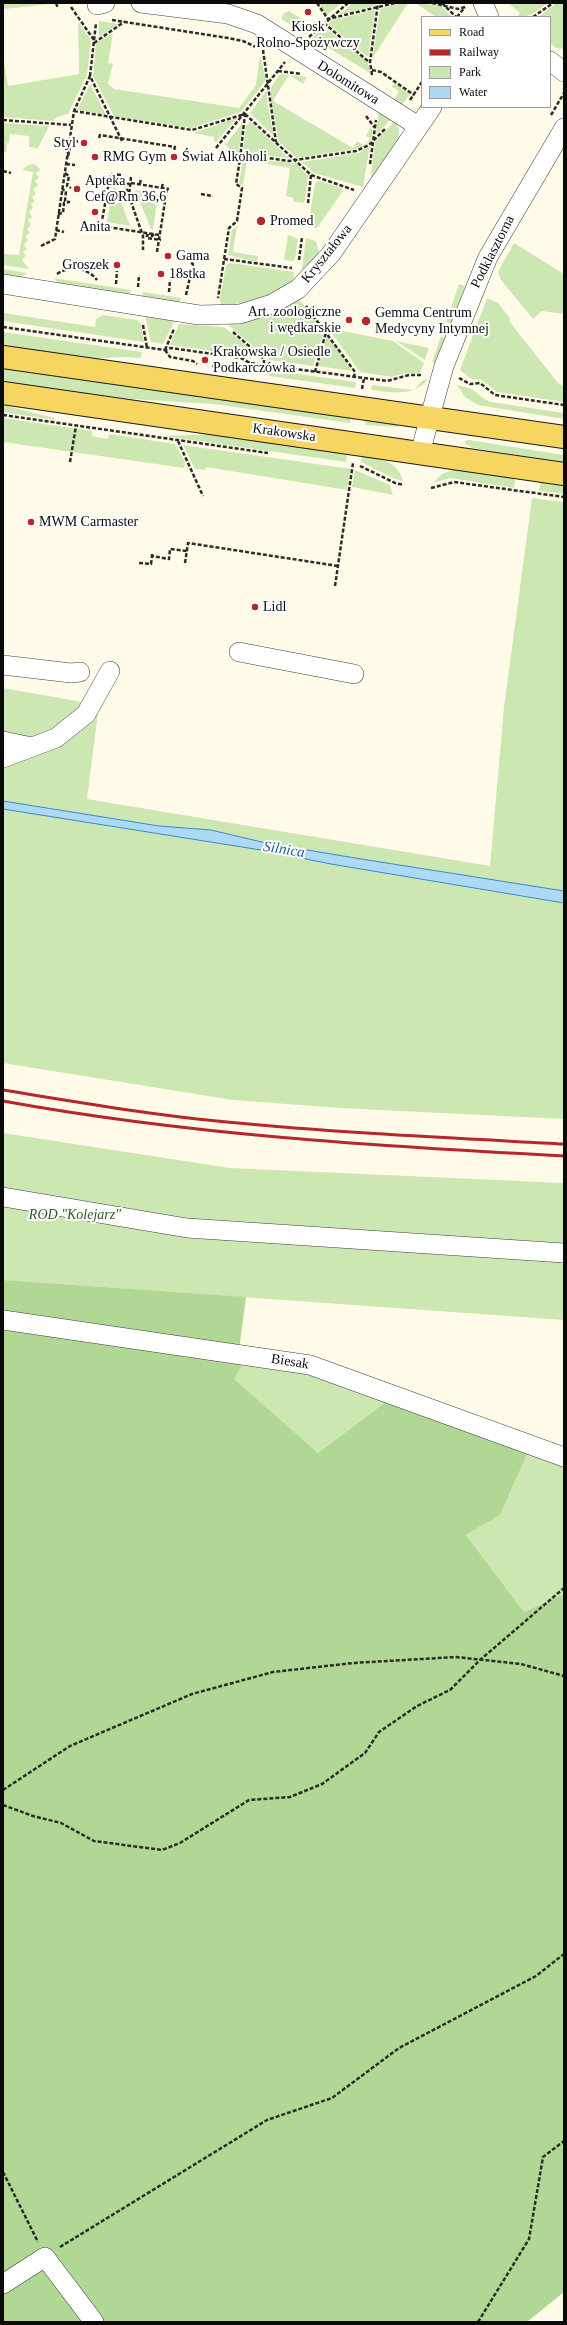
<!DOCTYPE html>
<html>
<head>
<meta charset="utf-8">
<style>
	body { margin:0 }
	#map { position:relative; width:567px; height:2325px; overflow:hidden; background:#fffbe8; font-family:Georgia,serif }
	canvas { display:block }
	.frame { position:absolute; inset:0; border:4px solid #0a0a0a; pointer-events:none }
	.legend { position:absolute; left:421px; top:16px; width:130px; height:92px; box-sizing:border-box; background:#fff; border:1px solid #9d9d9d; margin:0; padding:5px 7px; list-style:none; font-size:12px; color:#0a0a0a }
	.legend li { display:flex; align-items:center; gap:8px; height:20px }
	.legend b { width:20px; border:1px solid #9d9d9d }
</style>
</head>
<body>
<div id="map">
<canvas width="567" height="2325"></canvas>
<div class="frame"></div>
<ul class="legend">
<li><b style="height:5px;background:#f6d560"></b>Road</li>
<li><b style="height:5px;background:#b6262a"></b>Railway</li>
<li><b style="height:11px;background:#cde7b3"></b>Park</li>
<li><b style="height:11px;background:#aed9f4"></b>Water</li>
</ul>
</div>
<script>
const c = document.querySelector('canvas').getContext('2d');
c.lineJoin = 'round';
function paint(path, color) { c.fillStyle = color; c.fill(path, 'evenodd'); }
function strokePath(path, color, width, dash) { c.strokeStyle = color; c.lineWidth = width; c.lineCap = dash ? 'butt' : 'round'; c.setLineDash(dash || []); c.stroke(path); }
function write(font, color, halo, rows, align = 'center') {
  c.font = font + ' Georgia,serif'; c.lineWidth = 4; c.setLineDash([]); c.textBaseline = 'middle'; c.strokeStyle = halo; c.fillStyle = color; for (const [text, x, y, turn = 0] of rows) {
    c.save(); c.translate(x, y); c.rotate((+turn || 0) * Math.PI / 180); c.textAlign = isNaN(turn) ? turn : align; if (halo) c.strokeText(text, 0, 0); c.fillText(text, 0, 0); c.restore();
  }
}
const green = new Path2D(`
	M3,3H50L52,4L3,9Z
	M319,3H342L327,15Z
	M353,3H376L375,6L339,15Z
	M401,3H408L372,59L380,9Z
	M415,3L441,6L452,17H436Z
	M508,3H548C537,11 530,17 517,17L520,13Z
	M557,3H564V49L556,48L550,43V17H538Z
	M375,10L368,57L328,24L332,20Z
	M289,11L314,27L306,34L281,19L284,13Z
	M99,21L119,24L99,37Z
	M78,22L91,40L87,75L68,114L57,117L53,121L3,117V56L8,86L79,74Z
	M324,27L368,62L370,73L312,38Z
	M113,33L108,63L113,64L108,84L114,89L239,108L256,85L260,55L266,80L241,112L191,128L114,116L93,76L96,43Z
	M280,74L307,77L303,84L289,75L273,101L353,148L357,141L365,146L370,138L366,136L371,127C377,139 366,146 356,149L297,158L279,142L271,105V87Z
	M394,83L410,94L401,106L392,103L399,91L392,87Z
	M90,84L106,115L77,110Z
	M267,90V102L274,136L250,113Z
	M379,109L392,118L376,135Z
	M237,118L216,142L214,141V137L193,133Z
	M250,121L289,158L246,153L243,148L246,126Z
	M395,121L399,130V138L370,183L375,141Z
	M243,122L238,156H234L232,150L225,145Z
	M3,123L49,126L38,148L29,147V136L10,134L9,143H7L6,152L3,153Z
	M370,145L363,187L314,173L302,162L359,153Z
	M243,159L296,163L308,176L305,200L303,203L293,201V198L286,196L290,168L247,160L243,185L239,184Z
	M34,164L41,170L36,173L39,178L35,181L38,186L33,189L36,194L32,197L35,201L31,204L33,208L29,212L32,217L28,220L31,225L27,229L30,233L25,236L28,240L24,245L27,249L23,252L26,256L22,260L29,269L3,265V254L19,255L33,172L22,170L28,165Z
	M319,181L342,188L343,191L317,228L308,226L315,183Z
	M113,188H116L130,226L107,222Z
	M135,190L158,194L153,230L151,229Z
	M237,226L233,252L258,256L257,262L228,255L232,230Z
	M288,235L298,239L295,259L293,261L284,260Z
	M306,238L316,241L320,255L301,276Z
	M514,243L564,274V314L542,311L533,319L501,280L498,272Z
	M230,263L294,272L293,281C269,298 250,304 221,305L220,298L226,265Z
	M3,269L27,273L21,278L3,275Z
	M54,278L131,290L130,296L59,284Z
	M459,284L465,286L451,324L446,322Z
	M143,292L182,298L178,303L142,297Z
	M298,298L324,331L313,366L269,360L227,324C253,325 276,311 298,298Z
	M487,298L498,303L510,318L509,321L558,383L564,386V402L497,392L482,380L471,379L460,370Z
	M3,313L95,327L96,319L103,315L137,320L141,324L144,342L3,321Z
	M145,315L175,320L163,344L151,342Z
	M179,324L224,327L261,358L170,345Z
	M328,328L393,341L424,363L420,373H405L392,377L360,372Z
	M3,332L142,352L141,358L128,357L96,358L3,346Z
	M327,335L352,371L318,366Z
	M441,336L445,338L436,363L432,362Z
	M396,341L429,348L425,360Z
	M3,369L351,418L350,423L213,404L117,398L3,382Z
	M269,370L356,382L355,388L269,376Z
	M428,379C413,398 392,392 371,390L372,385L414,390L423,380Z
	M457,385L472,389L484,399L491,402L564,413V419L478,405L465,397Z
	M3,405L54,418V420L3,412Z
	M3,418L92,431V436L108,439L109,434L175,444L185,462L184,468L3,442Z
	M366,420L397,424L398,427L365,425Z
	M216,434L347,454L346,462L163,436Z
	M469,440L564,455V462L473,448L465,444V441Z
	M183,445L351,469L347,490L206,467L205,470L195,469Z
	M362,456C380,458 398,461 403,481L393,478L361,462Z
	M455,469L512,476L515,481L514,488L450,478L433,483L442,474Z
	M355,470L390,485L393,495L352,487Z
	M543,481L564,484V494L539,491L540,484Z
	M532,498L564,502V1119L340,1108L233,1100L3,1063V688L99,705L87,799L490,866L504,707Z
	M3,1133L230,1168L564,1183V1320L3,1280Z
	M246,1359L309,1370L391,1398L318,1453L233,1379Z
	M529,1450L564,1463V1594L524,1612L466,1535L500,1515Z`);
const forest = new Path2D(`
	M3,1280L246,1297L239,1350L250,1352L234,1379L318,1453L391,1398L529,1450L500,1515L466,1535L524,1612L564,1594V2292L527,2322H3Z`);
const water = new Path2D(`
	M3,801L159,826L211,830L266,843L355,858L564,891V903L331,864L261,850L3,809Z`);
const path = new Path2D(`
	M56,3L58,8
	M317,3L328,19L395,3
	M432,3L458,9L465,7
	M442,3L456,17
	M71,7L94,40
	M457,17L465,7
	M533,17L553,3
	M112,20L228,38L243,41L258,48
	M324,23L369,62
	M309,37L348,3
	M94,43L124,22
	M263,50L276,142
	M372,70L381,72L414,95
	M278,71L301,74
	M372,75L370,62L378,3
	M90,76L96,23
	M410,100L422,82
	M74,111L192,130L245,114L240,159
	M245,114L311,175L354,190
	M551,115L564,93
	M366,116L375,128
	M3,120L71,125
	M99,138L100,135L175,147L174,150
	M216,148L285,62
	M240,154L289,161L356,151L369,145L386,128
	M68,156L71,144L78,141
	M218,157L240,159L236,184L242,188L237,221L229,228L218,298
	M66,164L75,165
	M370,164L376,120
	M3,171L11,173
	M65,173L69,176L67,186L71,188
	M121,175L111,174L110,178L123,181L129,195
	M131,177L129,196L143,236V250
	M140,184L141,178
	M162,188L163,182
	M201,194L213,196
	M308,203L311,175
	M58,214L63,213L64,203L69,202L65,201L66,191L62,189
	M56,230L64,232
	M159,235L101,226L109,182L124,185L131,183L169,189
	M41,246L55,239L74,111L90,76L122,141
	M157,252L167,189
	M224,259L292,268
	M299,260L302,237
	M57,274C70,265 88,268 97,280
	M116,284L117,271
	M138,287L139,275
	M169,292L170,280
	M186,295L193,264L190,262
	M306,306L355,372L354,377
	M143,325L147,348
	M3,327L165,350L171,348L241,358L250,363L387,381L409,375H423
	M233,332L264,359V365
	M165,350L174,329
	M165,350L170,357L193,361L197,364
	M212,366L239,368L250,363
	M315,372L326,332
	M459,378L470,384L480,383L495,395L564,405
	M362,389L364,378
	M3,415L268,453
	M178,441L203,496
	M70,462L76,426
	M360,466L395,483L404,485
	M431,488L454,482L564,497
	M152,554V556L169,559L170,549L187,551
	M139,563L151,564L152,556
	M185,563L188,543L338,566
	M335,586L353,463
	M3,1790L70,1746L192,1694L273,1672L353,1663L456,1657L521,1664L564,1676
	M3,1805L33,1816L61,1823L94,1841L162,1850L180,1843L249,1800L290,1797L322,1784L365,1753L379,1732L417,1706L450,1690L480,1660L564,1588
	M3,2172L38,2242
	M60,2247L267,2120L332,2098L399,2048L536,1976L564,1954
	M478,2322L529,2239L543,2157L564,2141`);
const minor = new Path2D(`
	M141,3L228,14L257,24L418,126
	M483,3L489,17
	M97,5L105,3
	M550,61L564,72
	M3,284L199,315L240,314L272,304L298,289L331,254L432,107
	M420,453L444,366L488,257L564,128
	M239,652L354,674
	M3,665L71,673L80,672
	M3,741L32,747
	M3,758L56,738L86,714L110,671
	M3,1197L187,1228L564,1253
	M3,1320L310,1365L564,1457
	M3,2284L45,2257L94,2322`);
const major = new Path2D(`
	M3,357L564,437
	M3,393L564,474`);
const rail = new Path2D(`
	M3,1090C77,1102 152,1115 227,1122C339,1133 452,1138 564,1144
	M3,1101C189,1135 376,1146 564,1156`);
const pathBridge = new Path2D(`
	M154,234L152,236L147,235V238L161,240`);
const markers = [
	[308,12,4,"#b6262a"],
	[84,143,4,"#b6262a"],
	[95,157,4,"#b6262a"],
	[174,157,4,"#b6262a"],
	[77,189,4,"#b6262a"],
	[95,212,4,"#b6262a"],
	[261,221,5,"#b6262a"],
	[168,256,4,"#b6262a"],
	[117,265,4,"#b6262a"],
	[161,274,4,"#b6262a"],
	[349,320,4,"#b6262a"],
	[366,321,5,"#b6262a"],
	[205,360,4,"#b6262a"],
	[31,522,4,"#b6262a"],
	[255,607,4,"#b6262a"]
];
const poiNames = [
	["Kiosk",308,27,"center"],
	["Rolno-Spożywczy",308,43,"center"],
	["Styl",76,143,"right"],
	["RMG Gym",103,157],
	["Świat Alkoholi",182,157],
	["Apteka",85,181],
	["Cef@Rm 36,6",85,197],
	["Promed",270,221],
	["Anita",95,227,"center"],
	["Gama",176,256],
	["Groszek",109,265,"right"],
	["18stka",169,274],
	["Art. zoologiczne",341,312,"right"],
	["i wędkarskie",341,328,"right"],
	["Gemma Centrum",375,313],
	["Medycyny Intymnej",375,329],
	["Krakowska / Osiedle",213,352],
	["Podkarczówka",213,368],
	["MWM Carmaster",39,522],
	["Lidl",263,607]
];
const streetNames = [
	["Dolomitowa",348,83,32],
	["Podklasztorna",493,252,-63],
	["Kryształowa",327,254,-51],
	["Krakowska",284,433,8],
	["Biesak",290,1362,9]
];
const parkNames = [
	["ROD \"Kolejarz\"",75,1215]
];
const waterNames = [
	["Silnica",284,850,9]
];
paint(green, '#cde7b3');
paint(forest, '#b0d793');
paint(water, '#aed9f4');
strokePath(water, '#368cca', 1);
strokePath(minor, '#3d3d3d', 20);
strokePath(major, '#1b1b1b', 24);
strokePath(path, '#2c2c2c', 2.5, [4, 2]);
strokePath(minor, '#fff', 19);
strokePath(major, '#f6d560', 22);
strokePath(rail, '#b6262a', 3);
strokePath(pathBridge, '#2c2c2c', 2.5, [4, 2]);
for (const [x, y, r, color] of markers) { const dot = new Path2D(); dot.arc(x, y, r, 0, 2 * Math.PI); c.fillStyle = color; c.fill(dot); strokePath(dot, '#fff', 1.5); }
write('14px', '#0a0a0a', '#fff', poiNames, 'left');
write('14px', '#0a0a0a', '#fff', streetNames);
write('italic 14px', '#295f1d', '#fff', parkNames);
write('italic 15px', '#175d98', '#fff', waterNames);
</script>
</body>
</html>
